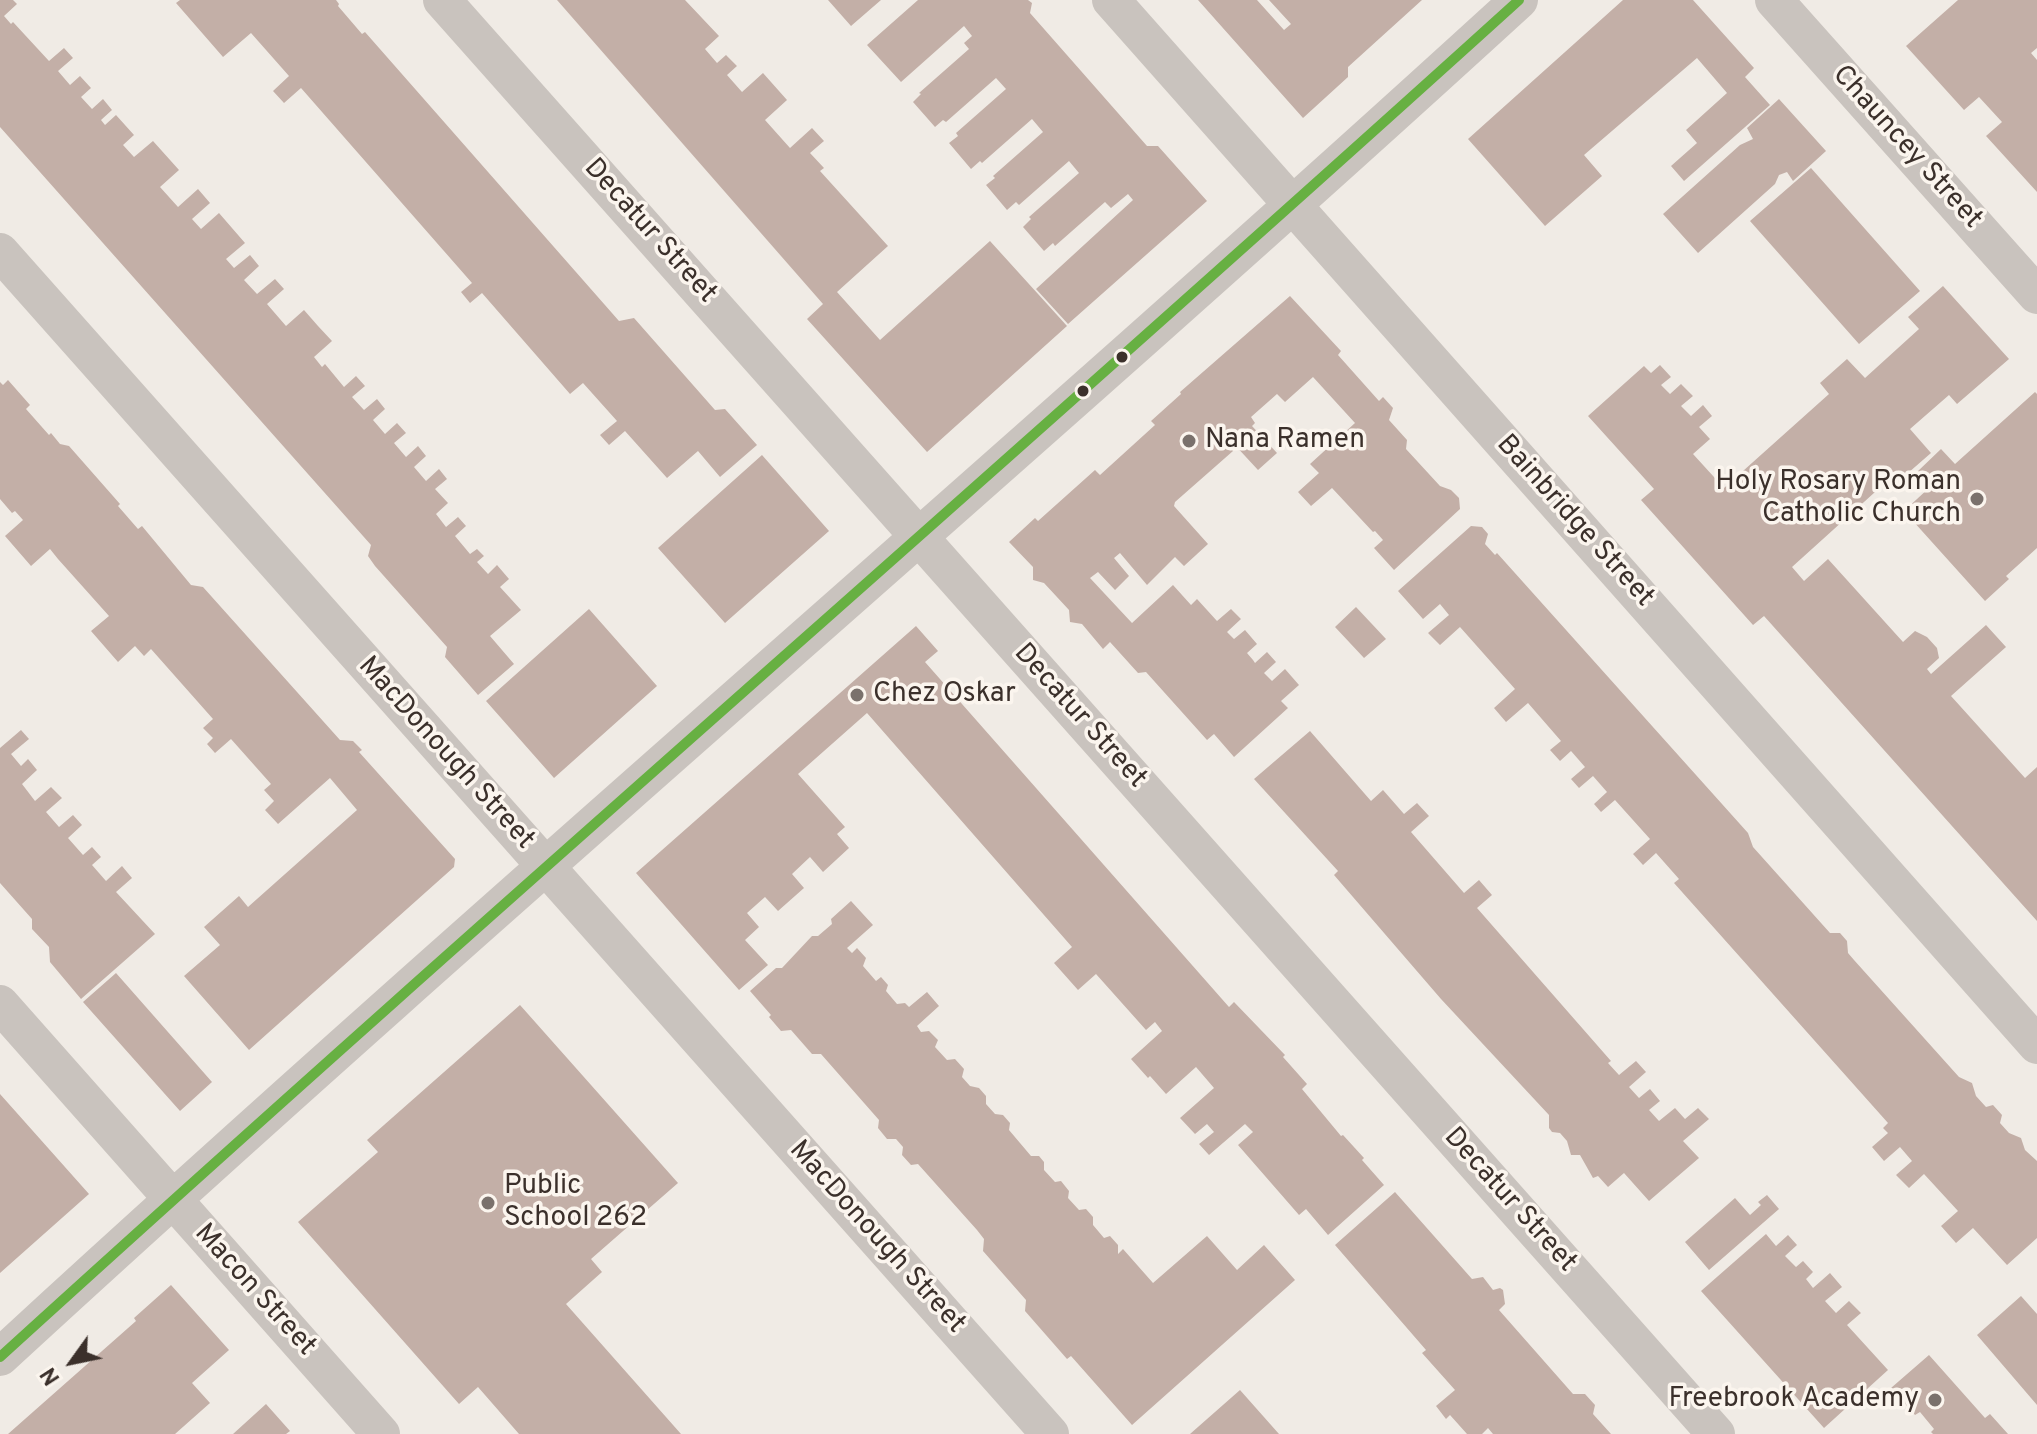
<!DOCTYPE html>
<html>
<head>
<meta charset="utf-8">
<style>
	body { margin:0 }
	#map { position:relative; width:2037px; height:1434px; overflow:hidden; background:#f0ebe5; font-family:Overpass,sans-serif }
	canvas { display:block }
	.north { position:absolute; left:32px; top:1322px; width:80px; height:80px; -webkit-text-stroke:6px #fbf5ee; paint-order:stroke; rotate:237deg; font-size:22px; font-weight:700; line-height:32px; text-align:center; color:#3b302b }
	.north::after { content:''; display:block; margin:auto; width:28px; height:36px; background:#3b302b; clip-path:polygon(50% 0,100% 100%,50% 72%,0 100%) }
</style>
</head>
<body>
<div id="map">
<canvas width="2037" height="1434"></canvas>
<div class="north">N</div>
</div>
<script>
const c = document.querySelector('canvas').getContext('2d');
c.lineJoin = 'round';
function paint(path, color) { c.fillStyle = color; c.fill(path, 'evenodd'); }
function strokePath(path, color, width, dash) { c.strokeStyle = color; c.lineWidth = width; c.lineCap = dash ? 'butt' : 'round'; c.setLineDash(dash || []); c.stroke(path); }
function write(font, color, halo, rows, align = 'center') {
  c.font = font + ' Overpass,sans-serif'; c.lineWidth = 7; c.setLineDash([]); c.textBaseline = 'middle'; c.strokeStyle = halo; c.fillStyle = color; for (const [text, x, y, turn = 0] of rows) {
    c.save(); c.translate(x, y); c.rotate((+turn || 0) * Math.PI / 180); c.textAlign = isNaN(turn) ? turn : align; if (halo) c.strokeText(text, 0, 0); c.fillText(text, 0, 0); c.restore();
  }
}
const building = new Path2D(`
	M0,0H13L17,4L4,16L11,24L13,22L49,61L64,48L73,58L58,71L70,85L80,76L91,88L81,97L92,109L103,99L112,110L101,120L105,125L116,115L134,135L123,145L134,157L153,141L179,170L160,187L178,207L198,189L210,203L192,219L201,229L219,213L245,243L226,259L234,268L250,255L259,266L244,280L257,294L275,279L284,289L267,304L286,326L304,310L318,326L332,341L314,357L322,367L325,364L344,387L356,376L365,386L352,397L364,410L377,399L385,409L373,420L385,434L397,423L406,433L394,443L406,457L418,446L426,456L414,467L426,481L439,469L447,479L435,489L448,503L436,514L446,527L458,517L466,526L455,536L470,554L477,549L484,556L477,562L488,574L497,565L509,579L500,587L521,610L490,636L514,664L478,695L445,657L447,647L375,566L368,556L371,545L0,127Z
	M180,0H336L339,4L338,6L362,34L365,32L619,321L634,318L715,410L725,409L757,445L720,477L698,451L667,478L625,431L609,445L600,435L617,421L583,383L570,394L482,293L470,303L461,292L472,283L301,88L284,103L273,91L289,76L251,33L223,57L176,3Z
	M557,0H685L719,36L705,49L717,63L726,55L737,66L727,75L742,92L763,73L787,100L765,120L790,148L812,128L824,141L810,153L824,168L820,171L888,246L837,292L880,340L990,241L1067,326L927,452L807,319L823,304Z
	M828,0H881L851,26Z
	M918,0H1028L1032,3L1030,13L1147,146H1158L1207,201L1068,324L1036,289L1133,200L1128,194L1111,208L1105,202L1055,246L1053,243L1044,251L1023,227L1031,219L1029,217L1079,173L1069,161L1019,205L1016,202L1007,210L986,185L995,178L993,176L1043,132L1032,119L982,163L980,161L971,169L949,143L958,136L956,133L1006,89L996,78L946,122L943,120L935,127L913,102L921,94L919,93L969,49L964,43L972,36L964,26L901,82L867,45Z
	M1198,0H1257L1284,30L1291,24L1269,0H1422L1348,67V77L1303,118Z
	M1623,0H1693L1754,68L1745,77L1770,105L1684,181L1671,166L1697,143L1686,130L1727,93L1697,58L1584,155L1602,176L1545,226L1468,139Z
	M1958,0H2037V48L2031,53L2037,60V192L1986,136L2002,122L1979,97L1964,110L1906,46Z
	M1779,99L1826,151L1793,181L1787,172L1779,175L1775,184L1698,253L1663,214L1740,145L1753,139L1747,128Z
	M1811,168L1920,291L1859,344L1750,221Z
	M1943,286L2009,359L1957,404L1949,395L1910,429L1931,453L1900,480L1895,474L1792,567L1804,581L1828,559L1903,642L1915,631L1927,637L1937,648L1939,658L1927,669L1931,674L1986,625L2006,647L1951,696L2025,778L2037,767V921L1764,616L1753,625L1641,500L1654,489L1588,416L1644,366L1651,373L1660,365L1671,377L1661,385L1670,394L1681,384L1693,396L1681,406L1691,416L1703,405L1712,416L1699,427L1710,439L1693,454L1724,488L1829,394L1820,383L1847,359L1865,378L1919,329L1908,317Z
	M1290,296L1341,351L1338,355L1379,401L1383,397L1393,408L1389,420L1407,440L1406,449L1440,486L1451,490L1459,498L1460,509L1394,570L1374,548L1383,540L1375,531L1373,532L1332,488L1311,506L1298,492L1319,473L1310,464L1355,423L1313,377L1285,402L1277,394L1251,417L1255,423L1252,426L1277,453L1258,470L1233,443L1229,446L1233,451L1175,502L1174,506L1208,544L1184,566L1175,557L1147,585L1120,553L1114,558L1129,576L1115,590L1098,572L1090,578L1132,623L1173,585L1191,605L1197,599L1217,621L1231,609L1241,619L1227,632L1234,639L1245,630L1257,644L1247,653L1253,660L1255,663L1267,652L1276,662L1264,673L1272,681L1285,669L1299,685L1281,701L1288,708L1234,757L1214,734L1207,740L1146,672L1138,673L1110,642L1103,649L1082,624L1070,622L1069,610L1044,583L1033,580V567L1009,542L1035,518L1038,521L1095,470L1100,475L1155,425L1151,421L1181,394L1180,392Z
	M8,380L30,405L26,409L49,435L51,433L60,444L69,446L120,504L118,506L138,529L142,526L191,585L203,587L340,740L353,741L362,750L359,752L455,859L454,867L249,1050L184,976L220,945L204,927L239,896L248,907L357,810L330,778L278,824L265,810L274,801L264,790L271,784L231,739L215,753L207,744L213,738L203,728L213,719L151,649L144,656L135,646L118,662L91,631L109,616L58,559L50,549L31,566L5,536L23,520L15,511L12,513L0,499V382L3,385Z
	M2035,392L2037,394V548L2006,576L2009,579L1985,601L1904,511L1930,487L1917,472L1941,449L1955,464Z
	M762,455L829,531L725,623L658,548Z
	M1471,526L1482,527L1488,534L1485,544L1495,555L1497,553L1748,833L1753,847L1830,933H1840L1847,941L1848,953L1854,960L1959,1077L1972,1083L1976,1096L1986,1107L1993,1105L2002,1115L2000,1123L2009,1133L2021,1138L2025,1150L2037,1161V1238L2007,1265L1973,1228L1956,1243L1941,1226L1958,1211L1924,1174L1909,1188L1896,1175L1912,1161L1900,1147L1884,1161L1872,1147L1888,1133L1883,1128L1888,1123L1674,883L1679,879L1656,853L1643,865L1633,854L1650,839L1615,800L1601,812L1594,804L1607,792L1593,776L1579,788L1571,779L1585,767L1571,751L1560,761L1550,750L1561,741L1528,703L1506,722L1494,708L1515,689L1460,627L1440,645L1428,633L1449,615L1440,604L1423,619L1398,591Z
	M1356,607L1386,639L1364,658L1335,627Z
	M589,609L657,686L554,778L486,701Z
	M916,626L938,651L925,662L1229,1007L1234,1002L1285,1055L1283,1057L1307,1084L1302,1089L1341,1136L1343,1135L1364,1158L1362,1160L1384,1185L1328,1235L1306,1209L1299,1215L1238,1145L1253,1132L1245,1124L1209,1155L1199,1144L1214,1132L1207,1124L1195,1134L1180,1118L1214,1088L1196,1067L1166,1094L1150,1076L1148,1078L1131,1059L1162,1031L1155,1022L1146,1030L1096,974L1078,990L1054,963L1072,947L867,713L798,774L845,827L837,834L849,848L823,872L810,857L792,874L804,888L778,911L765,897L747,913L759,927L745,940L768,965L739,990L636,873Z
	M21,730L29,739L11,754L21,766L28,759L37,770L22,784L35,801L51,787L62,798L46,812L59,827L73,815L82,825L68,838L83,855L92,847L101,857L92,865L106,881L122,866L132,878L116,892L155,934L81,999L50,962L49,947L32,929V919L0,883V748Z
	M1310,731L1371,801L1383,790L1404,814L1417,803L1429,816L1411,832L1464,893L1479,880L1492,895L1477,908L1611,1061L1608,1063L1619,1075L1636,1061L1646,1072L1629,1087L1639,1098L1650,1089L1660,1101L1649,1110L1659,1121L1675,1108L1685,1119L1698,1108L1709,1119L1683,1141L1699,1158L1649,1201L1624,1173L1608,1187L1598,1176L1593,1178L1580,1155H1571L1567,1141L1560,1133L1552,1132L1549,1128V1115L1441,999L1334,875L1338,871L1254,779Z
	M851,901L873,925L847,948L852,953L857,948L866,958L863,966L876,981L881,977L888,985L886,991L897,1004L905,1003L909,1007L927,992L939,1006L917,1026L921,1032L929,1031L938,1040L935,1047L947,1060L955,1059L964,1069L962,1077L970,1086L979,1088L986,1096V1104L995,1114L1003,1115L1010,1123L1009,1130L1031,1156H1039L1044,1162V1170L1055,1182L1061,1181L1069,1191L1068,1198L1079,1210L1086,1209L1093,1217V1225L1104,1238L1110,1236L1118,1245V1254L1123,1249L1153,1283L1207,1236L1237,1270L1264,1245L1295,1280L1132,1425L1071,1356L1067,1359L1025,1311L1026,1300L983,1251L984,1239L977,1230L918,1164L911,1165L902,1155L903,1147L896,1139H887L878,1128L879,1120L821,1054H812L791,1030L781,1031L769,1017L771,1015L750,991L776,968H782L812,936H818L832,924L831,919Z
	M116,973L212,1082L180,1111L83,1002Z
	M520,1005L678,1183L591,1259L602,1272L566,1304L681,1434H519L478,1387L459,1404L298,1222L378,1152L367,1140Z
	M0,1094L89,1194L0,1273Z
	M1395,1192L1472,1279L1483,1277L1493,1290L1500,1288L1503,1290L1505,1304L1499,1310L1573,1394H1585L1595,1405L1593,1414L1611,1434H1493L1488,1428L1482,1434H1467L1450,1415L1446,1419L1436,1406L1455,1390L1422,1353L1426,1350L1335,1245Z
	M1767,1195L1779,1209L1709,1270L1685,1242L1735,1198L1750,1215L1761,1205L1758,1202Z
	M1766,1234L1776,1246L1788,1235L1797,1245L1785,1256L1796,1267L1803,1261L1813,1272L1806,1279L1813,1288L1830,1273L1842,1287L1825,1301L1836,1313L1849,1301L1861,1313L1847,1325L1888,1370L1824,1428L1701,1291Z
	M171,1285L229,1350L192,1383L210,1403L175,1434H8L136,1321L134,1318Z
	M2021,1296L2037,1314V1405L1977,1335Z
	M1929,1355L1985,1418L1990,1414L2008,1434H1933L1931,1432L1934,1429L1920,1412L1915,1415L1891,1388Z
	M1240,1390L1279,1434H1190Z
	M266,1404L290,1431L286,1434H233Z`);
const street = new Path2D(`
	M442,0L1716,1434
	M1111,0L2037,1045
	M1774,0L2037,295
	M0,252L1050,1434
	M0,1004L381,1434
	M0,1357C500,897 1018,458 1519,0`);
const bus1 = new Path2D(`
	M0,1357C502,900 1016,456 1519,0`);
const markers = [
	[1122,357,7,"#3b302b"],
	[1083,391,7,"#3b302b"],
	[1189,441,8,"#7a716c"],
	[1977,499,8,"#7a716c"],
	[857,695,8,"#7a716c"],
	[488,1203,8,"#7a716c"],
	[1935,1400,8,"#7a716c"]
];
const streetNames = [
	["Chauncey Street",1906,148,48],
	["Decatur Street",649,232,48],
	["Bainbridge Street",1574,522,48],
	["Decatur Street",1079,717,48],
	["MacDonough Street",445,754,48],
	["Decatur Street",1509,1201,48],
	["MacDonough Street",876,1238,48],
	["Macon Street",254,1291,48]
];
const poiNames = [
	["Nana Ramen",1205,441],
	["Holy Rosary Roman",1961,483,"right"],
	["Catholic Church",1961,515,"right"],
	["Chez Oskar",873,695],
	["Public",504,1187],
	["School 262",504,1219],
	["Freebrook Academy",1919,1400,"right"]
];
paint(building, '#c3afa7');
strokePath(street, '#c9c3be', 38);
strokePath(bus1, '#67b042', 10);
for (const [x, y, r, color] of markers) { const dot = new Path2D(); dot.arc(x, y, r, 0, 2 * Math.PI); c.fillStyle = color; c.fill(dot); strokePath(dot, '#fbf5ee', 3); }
write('28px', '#3b302b', '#fbf5ee', streetNames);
write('28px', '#3b302b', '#fbf5ee', poiNames, 'left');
</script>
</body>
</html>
